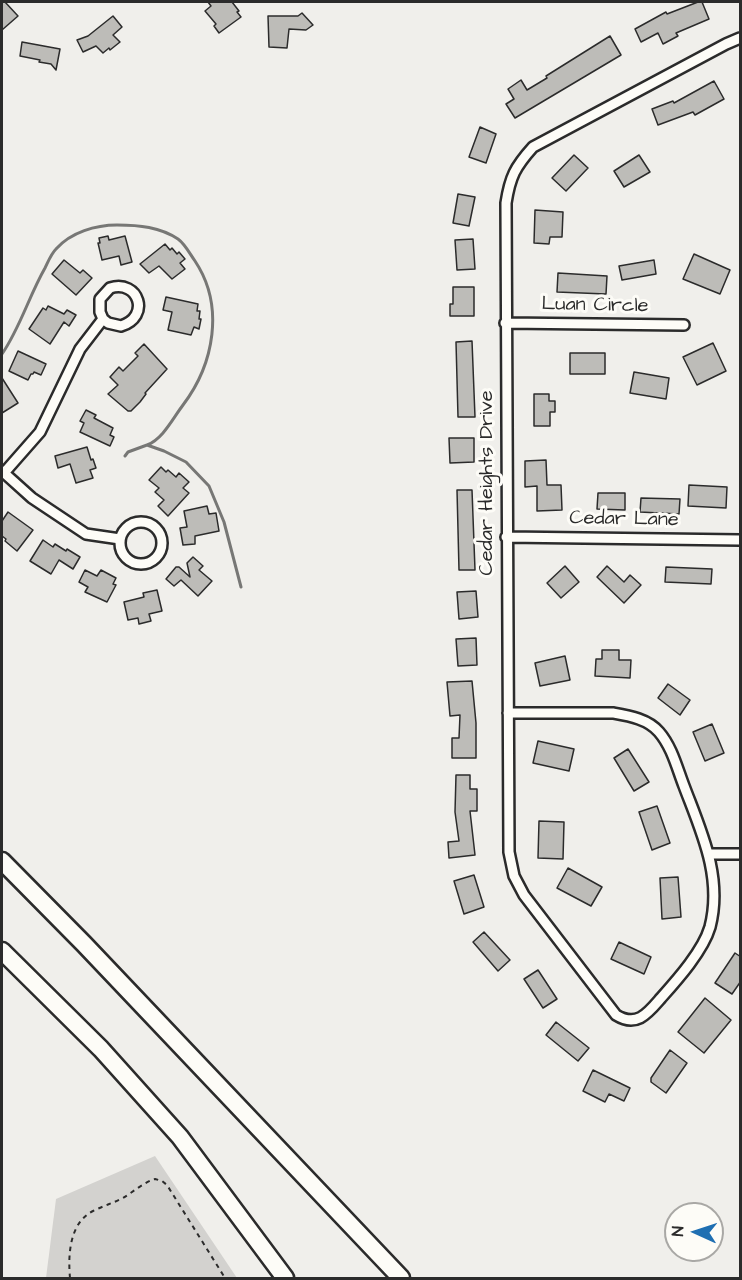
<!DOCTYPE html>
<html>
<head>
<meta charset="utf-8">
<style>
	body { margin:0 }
	#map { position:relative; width:742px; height:1280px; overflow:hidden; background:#f0efeb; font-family:"Architects Daughter",sans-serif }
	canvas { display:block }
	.frame { position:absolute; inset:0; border:3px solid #2b2b2b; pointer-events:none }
	.north { position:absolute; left:664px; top:1202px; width:60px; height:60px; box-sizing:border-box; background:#fdfcf7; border:2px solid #a9a8a5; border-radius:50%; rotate:273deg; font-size:16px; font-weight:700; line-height:24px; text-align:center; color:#2b2b2b }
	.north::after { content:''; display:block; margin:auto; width:21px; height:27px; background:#1f6fb2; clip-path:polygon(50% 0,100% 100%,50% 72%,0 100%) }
</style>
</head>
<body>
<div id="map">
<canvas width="742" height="1280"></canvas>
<div class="frame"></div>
<div class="north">N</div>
</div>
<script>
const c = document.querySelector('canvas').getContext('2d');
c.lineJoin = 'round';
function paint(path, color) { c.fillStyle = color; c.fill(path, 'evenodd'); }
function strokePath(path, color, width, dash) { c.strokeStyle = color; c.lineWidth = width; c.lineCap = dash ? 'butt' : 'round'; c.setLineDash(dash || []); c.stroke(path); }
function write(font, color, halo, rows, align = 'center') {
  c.font = font + ' "Architects Daughter",sans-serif'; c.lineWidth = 6; c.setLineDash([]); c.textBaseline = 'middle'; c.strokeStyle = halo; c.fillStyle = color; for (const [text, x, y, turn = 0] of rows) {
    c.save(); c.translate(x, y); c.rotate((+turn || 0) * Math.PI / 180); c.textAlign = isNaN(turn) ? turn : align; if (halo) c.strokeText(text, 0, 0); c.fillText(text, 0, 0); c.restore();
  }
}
const green = new Path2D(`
	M155,1156L237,1278H46L56,1199Z`);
const stream = new Path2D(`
	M2,354C20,328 29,296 45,268C48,262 51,254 56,249C71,232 96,225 117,225C139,225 160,227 178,239C185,244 190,254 195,261C225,306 214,364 183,405C173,418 163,439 147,445
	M125,456L128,452L147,445L164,451L186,462L209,486L224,522L241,587`);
const building = new Path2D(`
	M2,2H5L18,16L2,30Z
	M208,2H232L239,11L237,12L241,17L219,33L214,26L216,24L205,11L211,6Z
	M698,2H702L709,19L676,33L678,36L663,44L658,33L641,42L635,29L666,12L667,14Z
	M302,13L313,25L306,30L289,29L287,48L269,47L268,16H298Z
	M113,16L122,27L113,35L120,42L110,50L109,48L103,53L96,46L83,52L77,40L88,36Z
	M610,36L621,55L515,118L506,104L514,99L508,89L521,80L527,90L547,78L546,76Z
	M22,42L60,49L56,70L51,64L39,62L40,60L20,56Z
	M714,81L724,99L695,115L693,112L658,125L652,109L673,101L674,103Z
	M480,127L496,134L486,163L469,157Z
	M574,155L588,168L566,191L552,178Z
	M639,155L650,172L624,187L614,171Z
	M458,194L475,197L469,226L453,223Z
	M535,210L563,212L562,237H550L549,244L534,243Z
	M108,236L109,240L125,236L132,262L121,265L119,256L102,260L98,243H100L99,238Z
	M473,239L475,269L457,270L455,240Z
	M165,244L170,250L172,248L177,254L179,252L185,259L180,263L185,269L172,279L159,266L149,273L140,264Z
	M694,254L730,270L720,294L683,279Z
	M64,260L80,273L83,270L92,278L76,295L52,274Z
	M654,260L656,274L622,280L619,266Z
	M558,273L607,276L606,294L557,292Z
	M453,287H474V316H450V304H453Z
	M166,297L198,304L197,311H200L199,319H201L199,329L194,327L191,335L168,330L172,312L163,310Z
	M48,306L64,314L67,310L76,315L69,326L64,322L50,344L29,329L43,308L46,310Z
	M472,341L475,417H458L456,342Z
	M713,343L726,371L697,385L683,357Z
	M144,344L167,369L145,393L146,394L140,402L131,411H128L108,394L118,385L110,377L119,367L123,371L138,356L135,353Z
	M18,351L46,364L41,375L34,372L33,374H31L28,380L9,371Z
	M570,353H605V374H570Z
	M634,372L669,378L666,399L630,393Z
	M2,378L18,403L2,413Z
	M534,394H549V401H555V412H550V426H534Z
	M86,410L96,415L94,418L113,428L110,435L114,437L110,446L80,432L84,423L80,421Z
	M449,438H474V462L450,463Z
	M87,447L91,460L93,459L96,468L90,470L93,478L76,483L70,464L58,468L55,456Z
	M546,460L547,485H561L562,510L537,511V486L525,487V461Z
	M161,467L166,472L168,470L176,477L179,473L189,482L183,488L189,493L168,516L158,506L164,500L155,492L159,488L149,480Z
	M689,485L727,487L726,508L688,506Z
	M457,490H472L475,570H459Z
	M598,493H625V510L597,509Z
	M641,498L680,499L679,514L640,512Z
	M207,506L209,514L216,513L219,531L195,536V544L183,545L180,528L187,527L184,511Z
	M8,512L33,530L17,551L5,541L6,539L2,536V521Z
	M43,540L53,547L55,544L66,551L67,549L80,557L73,569L59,560L51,574L30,561Z
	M193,557L203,566L199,570L212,581L198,596L181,580L174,586L166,579L176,567H179L190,577L187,563Z
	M565,566L579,582L561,598L547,583Z
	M607,566L624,582L630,575L641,585L624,603L597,577Z
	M666,567L712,569L711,584L665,582Z
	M85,570L97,576L101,570L116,578L113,584L116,585L107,602L85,592L88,587L79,582Z
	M157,590L162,611L149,614L151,621L139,624L138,618L128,620L124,602L144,597L143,593Z
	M476,591L478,617L459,619L457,592Z
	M476,638L477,665L458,666L456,639Z
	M602,650H619V660H631L630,678L595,676L596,659H602Z
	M565,656L570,680L540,686L535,663Z
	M472,681L476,723V758H452V738H459L460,715L450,716L447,682Z
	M668,684L690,700L680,715L658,698Z
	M712,724L724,753L705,761L693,732Z
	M538,741L574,749L569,771L533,763Z
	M628,749L649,782L634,791L614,758Z
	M456,775H470V789H477V811H470L475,855L449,858L448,842L459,841L455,812Z
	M657,806L670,843L652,850L639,812Z
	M539,821L564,822L563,859L538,858Z
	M568,868L602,887L591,906L557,888Z
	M474,875L484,907L464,914L454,881Z
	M678,877L681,917L662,919L660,878Z
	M484,932L510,960L498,971L473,942Z
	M619,942L651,957L644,974L611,959Z
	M735,953L741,957V981L732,994L715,983Z
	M538,970L557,999L543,1008L524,979Z
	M705,998L731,1020L704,1053L678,1032Z
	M556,1022L589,1048L578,1061L546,1035Z
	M670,1050L687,1063L666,1093L651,1082V1078Z
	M593,1070L630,1088L624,1101L609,1094L605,1102L583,1091Z`);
const path = new Path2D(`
	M70,1278C68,1256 69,1223 93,1211C103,1206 113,1203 123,1198C133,1192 144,1182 155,1179L162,1181L167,1185L225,1278`);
const minor = new Path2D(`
	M505,323L684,325
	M2,471L32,498L86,534L120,539
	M4,473L40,432L80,349L103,319L108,323L121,326C151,317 139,279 110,288L100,299V312L103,319
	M120 543a21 21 0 1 1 42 0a21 21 0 1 1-42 0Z
	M506,537L740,540
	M508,713H613C630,716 648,719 659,732C672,747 677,768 684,786C701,831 723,877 710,927C703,951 677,980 661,998C648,1013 637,1028 616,1015L524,895L514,876L509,852L506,203C510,177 515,167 533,147L726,44L740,38
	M709,854H740`);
const motorway = new Path2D(`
	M2,861L84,944L401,1278
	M2,951L101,1049L180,1137L285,1278`);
const streetNames = [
	["Luan Circle",595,306,1],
	["Cedar Heights Drive",488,483,-90],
	["Cedar Lane",624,520,1]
];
paint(green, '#d3d2cf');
strokePath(stream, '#777775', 3);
paint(building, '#bdbcb8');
strokePath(building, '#2b2b2b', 1.5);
strokePath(minor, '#2b2b2b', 14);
strokePath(motorway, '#2b2b2b', 21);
strokePath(path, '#2b2b2b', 2, [4.5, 4.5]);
strokePath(minor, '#fdfcf7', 9);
strokePath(motorway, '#fdfcf7', 16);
write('20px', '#2b2b2b', '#fdfcf7', streetNames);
</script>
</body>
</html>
